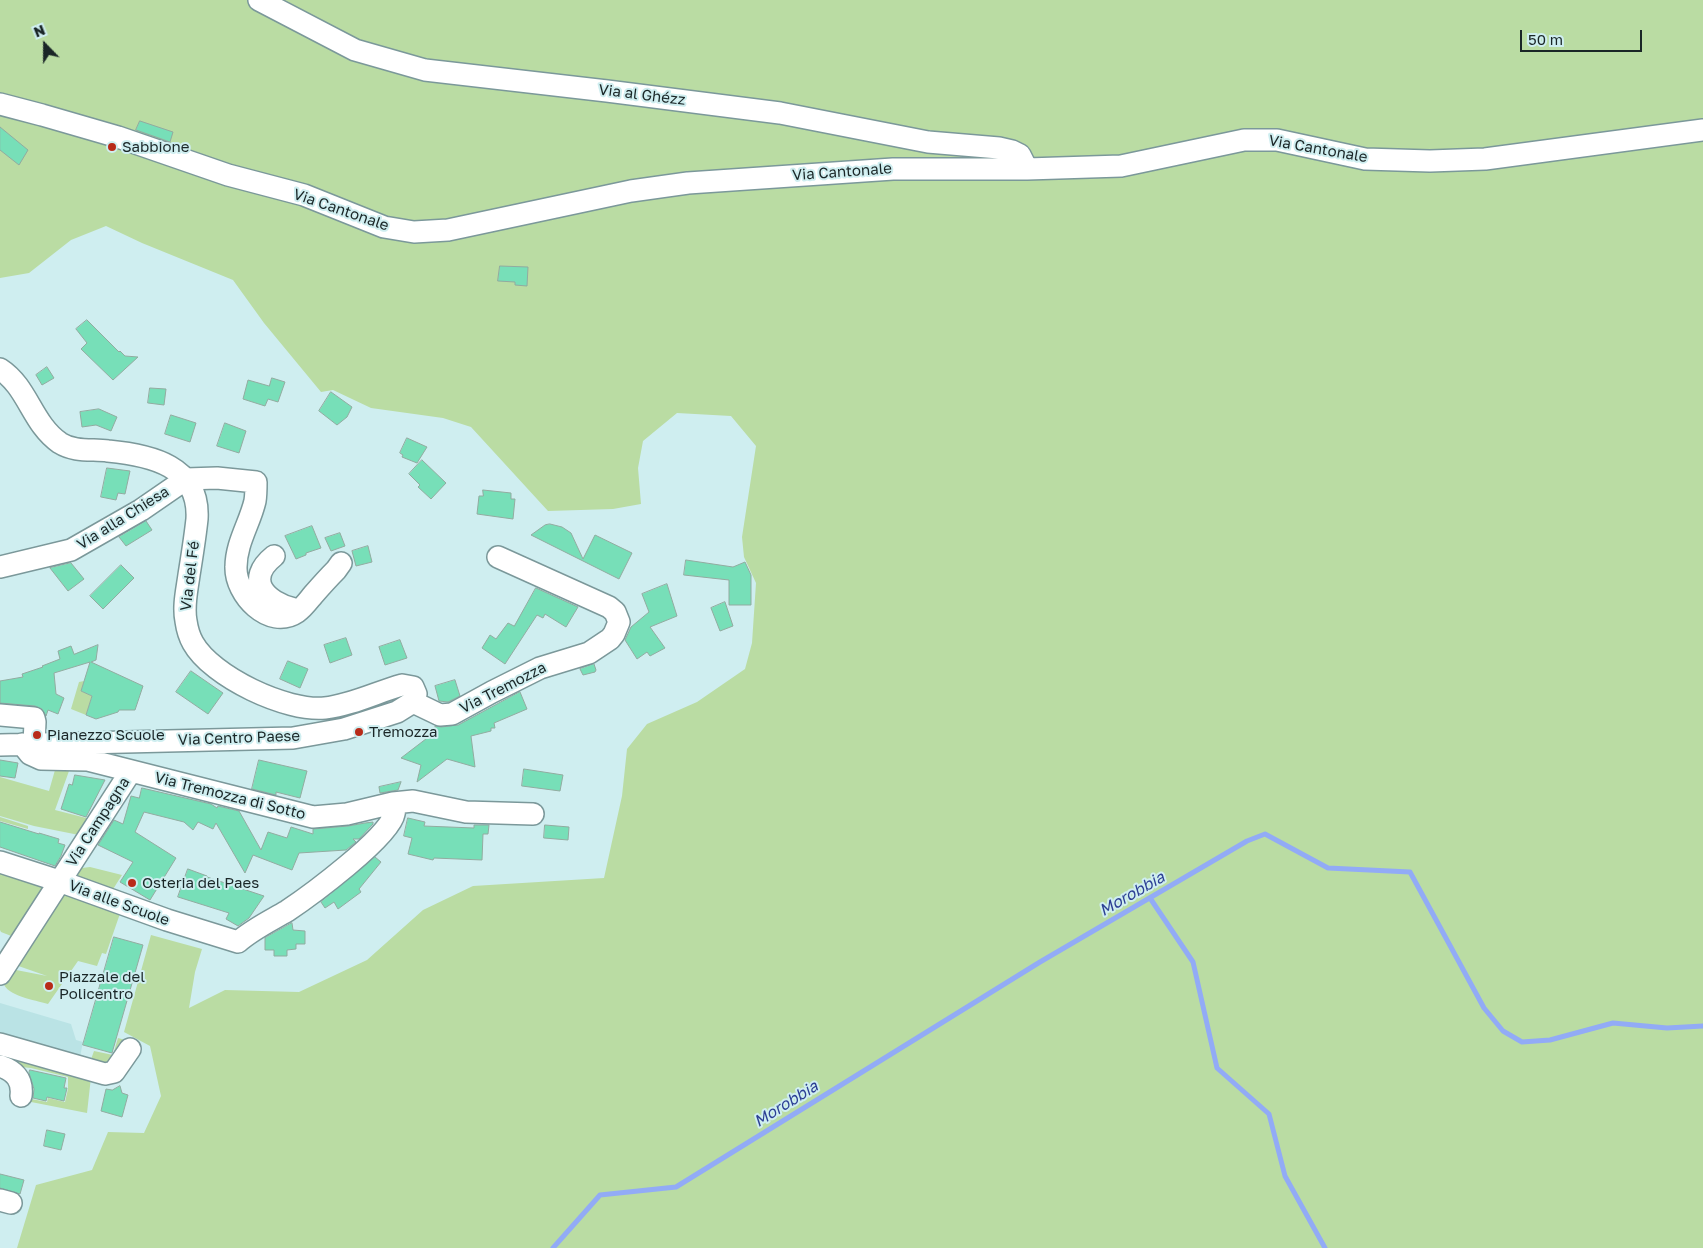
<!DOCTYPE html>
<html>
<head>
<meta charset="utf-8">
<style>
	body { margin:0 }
	#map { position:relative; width:1703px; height:1248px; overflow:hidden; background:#cfeef0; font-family:"Golos Text",sans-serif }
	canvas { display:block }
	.north { position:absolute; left:20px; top:20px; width:50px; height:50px; -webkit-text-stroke:4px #cfeef0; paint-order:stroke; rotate:338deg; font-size:14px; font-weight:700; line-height:20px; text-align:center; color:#1a2627 }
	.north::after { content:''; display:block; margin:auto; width:18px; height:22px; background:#1a2627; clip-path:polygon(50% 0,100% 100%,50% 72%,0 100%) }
	.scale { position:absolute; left:1520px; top:30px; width:122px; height:22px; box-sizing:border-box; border:2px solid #1a2627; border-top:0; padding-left:6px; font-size:15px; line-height:18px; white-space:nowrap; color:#1a2627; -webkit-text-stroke:4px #cfeef0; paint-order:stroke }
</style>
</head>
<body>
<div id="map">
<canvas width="1703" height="1248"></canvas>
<div class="north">N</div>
<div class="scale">50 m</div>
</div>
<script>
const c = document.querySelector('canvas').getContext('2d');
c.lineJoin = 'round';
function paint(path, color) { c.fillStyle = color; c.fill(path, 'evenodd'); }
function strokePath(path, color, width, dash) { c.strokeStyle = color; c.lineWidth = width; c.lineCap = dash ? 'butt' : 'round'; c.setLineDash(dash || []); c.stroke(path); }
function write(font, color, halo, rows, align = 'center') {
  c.font = font + ' "Golos Text",sans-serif'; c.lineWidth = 4; c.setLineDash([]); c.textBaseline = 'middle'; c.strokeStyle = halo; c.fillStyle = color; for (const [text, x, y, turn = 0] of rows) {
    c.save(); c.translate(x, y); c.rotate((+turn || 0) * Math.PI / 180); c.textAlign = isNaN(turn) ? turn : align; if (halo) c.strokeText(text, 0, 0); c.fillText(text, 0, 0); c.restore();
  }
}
const built = new Path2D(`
	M0,1003L71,1024L76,1040L83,1042L79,1062L0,1040Z`);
const green = new Path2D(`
	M0,0H1703V1248H17L36,1185L92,1170L108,1132L144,1133L161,1096L150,1046L124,1032L151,935L202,949L195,972L189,1008L225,990L299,992L367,960L423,910L473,886L604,878L622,796L627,749L647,724L697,702L745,669L752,643L756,583L744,557L742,537L756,446L731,416L677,413L643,441L638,468L641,504L613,509L548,511L471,427L443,418L371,408L333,390L321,392L264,323L233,280L142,243L106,226L71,240L29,273L0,278Z
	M84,681L81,691L92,696L86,715L71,709L79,682Z
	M69,767L115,775V778L88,772L69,771L55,810L94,820L84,836L34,826L0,816V777L49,791L55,770Z
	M0,817L28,826V829L0,821Z
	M90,867L122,875L110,894L73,880L74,869Z
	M0,869L38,882L45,892L19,939L1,932L0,930Z
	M59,881L123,905L106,954L102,953L97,966L78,961L48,1004C35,1000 6,996 3,982L11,969L47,976L7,962Z
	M118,1038L125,1040L115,1067L89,1065L94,1051L113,1055Z
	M11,1059L91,1077L87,1113L26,1101V1098L47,1102L48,1098L65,1102L68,1089V1077L31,1068L11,1066Z`);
const stream = new Path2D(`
	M1150,898L1193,962L1217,1068L1269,1114L1285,1176L1325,1248
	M553,1248L600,1195L676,1187L1040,962L1247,841L1265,834L1328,868L1410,872L1484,1008L1503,1031L1522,1042L1550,1040L1613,1023L1667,1028L1703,1026`);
const building = new Path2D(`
	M140,121L173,132L170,142L136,130Z
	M0,127L28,150L19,165L0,150Z
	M500,266L528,267L527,286L515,285V282L498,281Z
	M87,320L119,352L120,351L125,356L138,357L113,380L81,349L87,343L76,329Z
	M47,367L54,378L42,385L36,375Z
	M272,378L285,382L278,402L268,399L265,406L243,399L248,380L269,386Z
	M150,388L166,389L164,405L148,403Z
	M331,392L352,407L347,417L337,425L319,411Z
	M99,409L117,417L111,431L96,425L82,427L80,412Z
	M171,415L196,423L190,442L165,434Z
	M225,423L246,431L239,453L217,446Z
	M407,438L427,447L417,463L402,457L403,455L400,453Z
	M422,460L446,483L431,499L418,487L420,485L409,474Z
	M107,468L130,471L125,494L118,493L116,500L101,497Z
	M483,490L511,493V499H515L513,519L477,514L479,496H483Z
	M146,521L152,530L126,546L119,537Z
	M550,524L562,527L571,533L583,559L595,535L632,553L619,579L531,535L545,525Z
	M312,526L321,548L306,553V555L296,559L285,536Z
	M340,533L345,546L331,551L325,538Z
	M368,546L372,562L356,566L352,551Z
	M686,560L733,567L745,562L751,575V605H729V580L684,575Z
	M71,563L84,579L68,591L50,568Z
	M121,565L134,578L103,609L90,596Z
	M667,584L677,616L650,627L665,648L650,656L647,652L637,659L625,640L631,627L649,612L642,594Z
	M536,588L578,607L566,627L545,614L543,618L537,615L505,664L482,648L490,635L496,639L508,623L514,626Z
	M725,602L733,626L720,631L711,608Z
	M346,638L352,655L330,663L324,645Z
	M400,640L407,658L385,665L379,647Z
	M98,645L96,660L91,662L143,686L135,710H119L118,712L96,719L86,715L92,696L81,691L90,662L54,673L56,694L64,698L58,714L48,710L46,716L42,709L35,706L0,703V681L23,677L22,674L43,667L42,666L60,659L58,651L71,646L74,654Z
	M288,661L308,669L300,688L280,679Z
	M594,664L596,670L595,672L583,675L580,669Z
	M191,671L223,693L208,714L176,692Z
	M455,680L460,696L448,702L439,701L435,686Z
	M520,692L527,709L494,723L495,728H491V731L471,736L475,767L447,759L417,782L421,765L401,758L435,732V726L441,727L458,725Z
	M0,760L18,763L15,778L0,776Z
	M259,760L307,771L300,798L276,792V795L252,789Z
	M524,769L563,775L560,791L522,786Z
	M75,775L105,780L86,817L61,809L69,784L72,785Z
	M401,782L398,790L380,793L379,787Z
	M142,788L211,804L217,808L218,806L239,811L261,850L268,832L287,838L291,827L313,834V829L348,826L365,823L373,822V824L359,839H353L356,842L346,850L299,853L292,870L253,855L245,873L216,823L213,829L198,822L193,830L184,822L144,812L135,832L176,858L150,900L120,882L133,862L98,845L114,820L123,824L131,796L139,798Z
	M408,818L425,822L424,826L474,828V825H489L488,834H483L482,860L434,858L433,860L408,854L412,838L404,836Z
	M0,822L39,834V833L59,839L58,843L65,845L61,856L55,866L0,847Z
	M545,825L569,827L568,840L544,838Z
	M375,857L381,862L359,889L361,892L338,909L334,902L325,908L321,902Z
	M188,869L207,876V877L264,896L249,918L238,926L226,919L229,913L178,897Z
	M292,923L293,930L305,931V944H296V949L287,950V956H274V950H265V938Z
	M114,937L143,945L112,1053L83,1045Z
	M30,1070L66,1078L64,1088H67L64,1101L47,1097L46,1101L33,1098L34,1089L29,1073Z
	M120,1086L122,1093L128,1095L122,1117L101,1111L106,1089L112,1090Z
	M47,1130L65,1134L61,1150L44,1146Z
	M0,1174L24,1180L20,1194L0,1188Z`);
const minor = new Path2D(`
	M259,0L355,50L425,70L607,91L780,113L928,142L999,148L1012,151L1020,155L1027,169
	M0,104L42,115L118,137L228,175L304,195L384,227L414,232L448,230L631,191L688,183L893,169H1027L1121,166L1244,140H1277L1365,159L1430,161L1485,159L1703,130
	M0,369C28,387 32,424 60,443C74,452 92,449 108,451C151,455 200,466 197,519C195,538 192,556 189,575C187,590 183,606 186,621C187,628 189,636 193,643C212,677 287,712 325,708C352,705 377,692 402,685L413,687L416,694L413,702L397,712L344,729L293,738L0,745
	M274,556C244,580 266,602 294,609
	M0,567L71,550L141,510L186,479L217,478L256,482C256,488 256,495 255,501C250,523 236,543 236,567C235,594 269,631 297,612C303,608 308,601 313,595C320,587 328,578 336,570L341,563
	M413,702L440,715L452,714L492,692L540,668L589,653L610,639L614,634L619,622L615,612L609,607L498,557
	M0,715L34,718L35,722L34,744
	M22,744L30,754L41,759L88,760L313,817L347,814L393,803L413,801L466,812L533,814
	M0,862L59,881L167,920L238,942C253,929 270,921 287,911C308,897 390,837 394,814C395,811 394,806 393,803
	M0,974L131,771
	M0,1044L105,1074L114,1072L130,1049
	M0,1066C15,1071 23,1080 21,1096
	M0,1200L11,1203`);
const markers = [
	[112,147,5,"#b82b19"],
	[359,732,5,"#b82b19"],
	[37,735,5,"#b82b19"],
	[132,883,5,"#b82b19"],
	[49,986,5,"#b82b19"]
];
const streetNames = [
	["Via al Ghézz",642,95,7],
	["Via Cantonale",1318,149,10],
	["Via Cantonale",842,172,-4],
	["Via Cantonale",341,210,19],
	["Via alla Chiesa",123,518,-32],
	["Via del Fé",190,576,-83],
	["Via Tremozza",503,688,-27],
	["Via Centro Paese",239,738,-2],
	["Via Tremozza di Sotto",230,796,14],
	["Via Campagna",98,822,-57],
	["Via alle Scuole",119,903,20]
];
const poiNames = [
	["Sabbione",122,147],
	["Tremozza",369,732],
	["Pianezzo Scuole",47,735],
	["Osteria del Paes",142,883],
	["Piazzale del",59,977],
	["Policentro",59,994]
];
const waterNames = [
	["Morobbia",1132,894,-30],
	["Morobbia",786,1104,-32]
];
paint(built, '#bae3e5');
paint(green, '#badca3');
strokePath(stream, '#92abf6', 5);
paint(building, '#77dfb8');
strokePath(building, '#92aba0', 1);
strokePath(minor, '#7b989a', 24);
strokePath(minor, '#fff', 21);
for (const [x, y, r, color] of markers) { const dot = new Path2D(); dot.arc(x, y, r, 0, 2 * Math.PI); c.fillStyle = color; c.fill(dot); strokePath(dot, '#cfeef0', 2); }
write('15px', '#1a2627', '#cfeef0', streetNames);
write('15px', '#1a2627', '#cfeef0', poiNames, 'left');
write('italic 16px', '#2c3f94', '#cfeef0', waterNames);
</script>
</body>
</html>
